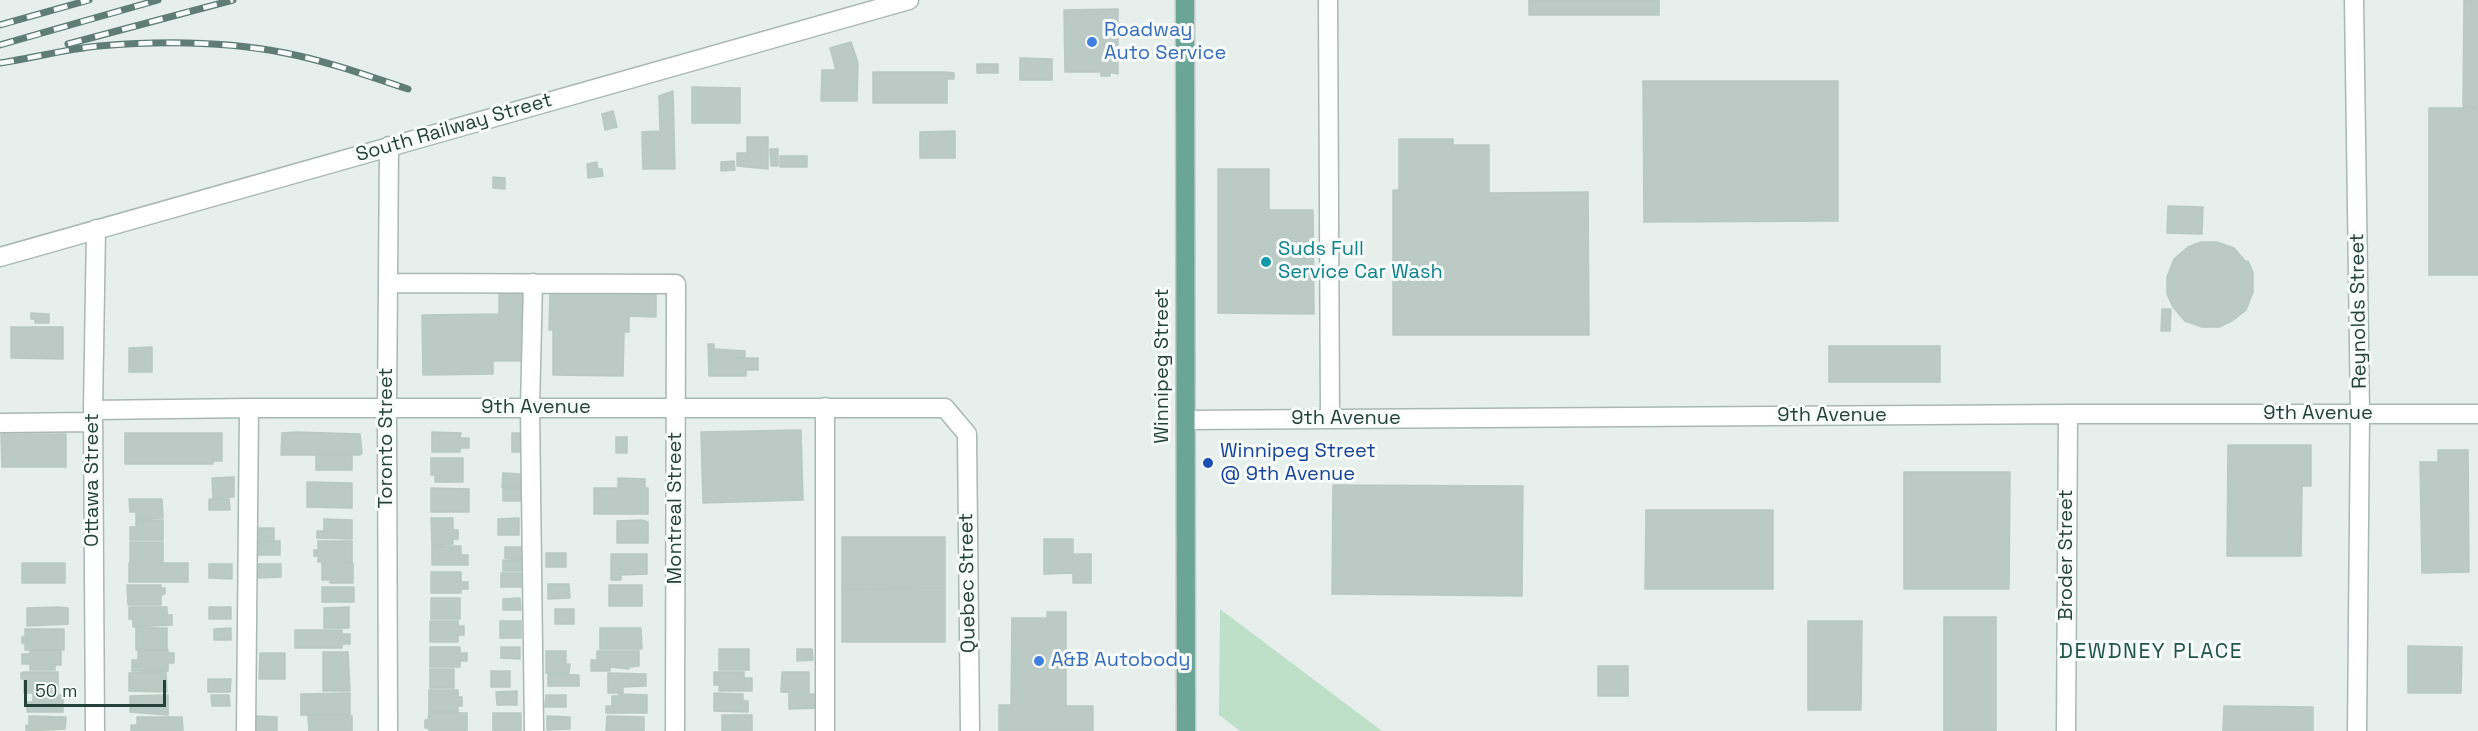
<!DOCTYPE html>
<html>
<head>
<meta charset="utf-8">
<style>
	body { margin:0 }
	#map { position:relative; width:2478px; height:731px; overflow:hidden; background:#e6efeb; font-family:"Space Grotesk",sans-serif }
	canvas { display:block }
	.scale { position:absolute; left:24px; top:680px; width:142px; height:27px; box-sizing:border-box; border:3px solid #24423a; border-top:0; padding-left:8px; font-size:18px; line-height:21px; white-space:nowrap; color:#24423a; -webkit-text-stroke:4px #f7fbf9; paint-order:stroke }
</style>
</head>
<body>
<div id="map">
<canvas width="2478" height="731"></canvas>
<div class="scale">50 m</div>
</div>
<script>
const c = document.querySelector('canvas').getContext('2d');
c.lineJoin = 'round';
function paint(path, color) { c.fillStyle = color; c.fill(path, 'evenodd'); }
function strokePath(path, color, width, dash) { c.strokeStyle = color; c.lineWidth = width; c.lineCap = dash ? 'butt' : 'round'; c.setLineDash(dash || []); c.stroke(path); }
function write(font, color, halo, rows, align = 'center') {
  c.font = font + ' "Space Grotesk",sans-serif'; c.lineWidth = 6; c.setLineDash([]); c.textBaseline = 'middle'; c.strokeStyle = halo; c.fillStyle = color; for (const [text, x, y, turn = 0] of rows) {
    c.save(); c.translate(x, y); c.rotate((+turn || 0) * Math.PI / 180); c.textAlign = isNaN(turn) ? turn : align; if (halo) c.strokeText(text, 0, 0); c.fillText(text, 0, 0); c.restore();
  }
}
const green = new Path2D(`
	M1220,609L1382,731H1240L1219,715Z`);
const building = new Path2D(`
	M1529,0H1659V15H1529Z
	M2464,0H2478V107H2463Z
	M1118,9V74L1110,72V76H1101V72H1065L1064,10Z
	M851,42L858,63L857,101H821L822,70H836L830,48Z
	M1020,58L1052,59V80H1020Z
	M977,64H998V73H977Z
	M873,72H946L954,73V79H947V103H873Z
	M1643,81H1838V221L1644,222Z
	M692,87L740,88V123H692Z
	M673,91L675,169H643L642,132L660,131L659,96Z
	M2429,108H2478V275H2429Z
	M613,111L617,127L605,130L602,114Z
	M955,131V158H920V132Z
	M747,137H768V169L737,166V153H747Z
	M1399,139H1453V145H1489V193L1588,192L1589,335H1393V190H1399Z
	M770,149H778V166H771Z
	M780,156H807V167H780Z
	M734,161L735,170L721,171V162Z
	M597,162L598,169H602L603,176L588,178L587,164Z
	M1218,169H1269V210H1313L1314,314L1218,313Z
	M493,177L505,178V189L493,188Z
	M2168,206L2203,207L2202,234L2167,233Z
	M2201,242H2217L2234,248L2246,262L2248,261L2253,272V292L2246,310L2232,321L2219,327H2202L2185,321L2173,307L2167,294V277L2174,259L2188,247Z
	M499,289H524V361H493V374L423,375L422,315L499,314Z
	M550,289L656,290V317L629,316V332H624L623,376L553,375V330H549Z
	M2162,309H2171L2170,331H2161Z
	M31,313L49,314V323H35V319H31Z
	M11,327H63V359L11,358Z
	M708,344H714V349L745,351V358H734H758V370H746V376H709Z
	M1829,346H1940V382H1829Z
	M152,347V372H129V348Z
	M801,430L803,500L703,503L701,432Z
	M296,432L360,434L362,453L360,455H281L282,433Z
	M432,432L461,433L460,438H469V448H460V452H432Z
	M125,433H222V461H213V464H125Z
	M512,433H523L524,452H512Z
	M1,434H66V467H2Z
	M616,437H627V453H616Z
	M2228,445H2311V486H2302L2301,556H2227Z
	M2438,450H2468L2469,572L2422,573L2420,462H2438Z
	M316,455L352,456V470H316Z
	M431,458H463V482H435V475H431Z
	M1904,472H2010L2009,589H1904Z
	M503,473L522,474V487H502Z
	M234,477V497L213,498L212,478Z
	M618,478L645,479V488H648V514H594V488H618Z
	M307,482L352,483V508L307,507Z
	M1333,485L1523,486L1522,596L1332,594Z
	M431,488L469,489V512H431Z
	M503,488H523V501H503Z
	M129,499H162L163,518L136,519V512H130Z
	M209,499H229L230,510H209Z
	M1646,510H1773V589H1645Z
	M431,518H453V530H458V539H453V544L432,545Z
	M519,518V535H498V519Z
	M324,519L352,520V539L317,538V531H324Z
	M136,520H163V540H130V527H136Z
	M642,520L648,522V543H617V521Z
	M255,528H274V540H255Z
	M842,537H945V588L842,589Z
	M1044,539H1073V554H1091V583H1073V573L1044,574Z
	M258,541H280V555H258Z
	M318,541H352V562H318V556H314V550H318Z
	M130,542H163V563H130Z
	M432,546H461V555H468V565H432Z
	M505,547H523V559L505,558Z
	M546,553H566V567H546Z
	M611,554H647V574L621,575V580H611Z
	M503,560H521V571H503Z
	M22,563H65V583H22Z
	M129,563H188V582H129Z
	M322,563H353V583H330V580H322Z
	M209,564H232V579L209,578Z
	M258,564H281V577L258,578Z
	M431,572H461V582H468V589H461V593H431Z
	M501,573H521V587H501Z
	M548,584H569L570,598L548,599Z
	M127,585H161V588H165V594L161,595V605H128Z
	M609,585H642V606H609Z
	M322,587H354V602H322Z
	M945,588V642H842V589Z
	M431,598H460V619H431Z
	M520,598L521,610H503V599Z
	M59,607L68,608V624L27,626V608Z
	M129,607H167V615H172V625L133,627V619H129Z
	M209,607H231V619H209Z
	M349,607V628H324V608Z
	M555,609H574V624H555Z
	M1047,612H1066V706H1093V731H999V705H1011L1012,618H1047Z
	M1944,617H1996V731H1944Z
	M430,621H458V626H464V635H458V642H430Z
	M500,621H521V638H500Z
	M1808,621H1862L1861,710H1808Z
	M136,628H167V650H136Z
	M231,628V640H214V629Z
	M600,628H641L642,649H600Z
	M25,629H64V650H25V643H22V637H25Z
	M295,630H342V634H350V644H342V648H295Z
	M2408,646L2462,647L2461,693H2408Z
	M430,647H460V653H467V661H460V667H430Z
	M501,647H520V659L501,658Z
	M719,649H749V670H719Z
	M797,649H812L813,660L797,661Z
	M30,650L61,651V665H55V670H30V664H22V654H30Z
	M168,650V653H174V663H168V671H132V660H138V651Z
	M546,651H566V664H570L569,673H546Z
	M597,651H639V666L629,667V669L610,667V671H591V660H597Z
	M323,652H348L350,691H323Z
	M260,653H285V679H259Z
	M1598,666H1628V696H1598Z
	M430,669H454V688H430Z
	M491,671H510V687H491Z
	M24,672H58V693H24V679H21V673Z
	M166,672L167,692L129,691V673Z
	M714,672H744V678H752V691H719V685H714Z
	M782,672H809V693L781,692Z
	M608,673L646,674V686L623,687V693H608Z
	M548,674L579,675V686H548Z
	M208,679H231L230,692H208Z
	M429,690H458V697H462V706H458V712L429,711Z
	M517,691V705H497L496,692Z
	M350,693V715H301V694Z
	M714,693L743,694V701H748V712L714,711Z
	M33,694L63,695V712H27V702H33Z
	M619,694L647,695V713H606V706H612V696H619Z
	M789,694H818L817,708L789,709Z
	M168,695V715L130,712V696Z
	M211,695H229L230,706H212Z
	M546,695H566V707H545Z
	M2224,706L2313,707V731H2223Z
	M429,712L467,713V731H429V728H425V720H428Z
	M493,713H521V731H493Z
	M722,715H752V731H722Z
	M29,716L66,717L65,729L26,731V725L29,726Z
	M256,716L277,717V731H256Z
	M308,716H352V731H309Z
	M547,716L570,717V729L547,730Z
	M607,716L644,717V731H606Z
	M137,717H182L183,731H131V725H137Z`);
const minor = new Path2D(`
	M1328,0L1330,419
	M2354,0L2360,414L2357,731
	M0,257L909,0
	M389,283L676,284L675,731
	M533,283L530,408L534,731
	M825,407V731
	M93,410L249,408H945L967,434L970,731
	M1186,420L2068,414H2478
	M0,423L93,422
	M95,731L93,410L96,229
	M246,731L249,408
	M388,731L387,409L389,146
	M2066,731L2068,414`);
const major = new Path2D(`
	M1185,0L1186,731`);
const rail = new Path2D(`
	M0,25L89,0
	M68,44L233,0
	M0,45L158,0
	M0,63C33,58 66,49 99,46C160,41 225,41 285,53C327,61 368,76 408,89`);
const markers = [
	[1092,42,6,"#3f7fe0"],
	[1266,262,6,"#0f9aa8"],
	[1208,463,6,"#1a4fb4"],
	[1039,661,6,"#3f7fe0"]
];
const shopNames = [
	["Roadway",1104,31],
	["Auto Service",1104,54],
	["A&B Autobody",1051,661]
];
const streetNames = [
	["South Railway Street",454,128,-16],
	["Reynolds Street",2359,311,-91],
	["Winnipeg Street",1163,366,-90],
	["9th Avenue",536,408],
	["9th Avenue",2318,414],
	["9th Avenue",1832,416],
	["9th Avenue",1346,419],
	["Toronto Street",387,438,-90],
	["Ottawa Street",93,480,-90],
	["Montreal Street",676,508,-90],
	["Broder Street",2067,555,-90],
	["Quebec Street",968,583,-91]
];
const cultureNames = [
	["Suds Full",1278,250],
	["Service Car Wash",1278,273]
];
const transitNames = [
	["Winnipeg Street",1220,452],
	["@ 9th Avenue",1220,475]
];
const neighbourhoodNames = [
	["DEWDNEY PLACE",2151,652]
];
paint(green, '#bfe0c8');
paint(building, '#bbcac4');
strokePath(building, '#b8c9c2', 1.5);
strokePath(minor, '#a8b8b2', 21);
strokePath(major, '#c2cac8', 21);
strokePath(minor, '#fff', 18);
strokePath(major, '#6aa596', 18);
strokePath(rail, '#5f7d75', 7);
strokePath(rail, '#f7fbf9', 4.5, [14]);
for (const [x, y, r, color] of markers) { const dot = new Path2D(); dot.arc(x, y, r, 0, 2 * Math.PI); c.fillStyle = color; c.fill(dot); strokePath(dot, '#f7fbf9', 2); }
write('20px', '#366cbe', '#f7fbf9', shopNames, 'left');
write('20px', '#24423a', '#f7fbf9', streetNames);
write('20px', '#0d838f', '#f7fbf9', cultureNames, 'left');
write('20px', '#164399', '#f7fbf9', transitNames, 'left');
c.letterSpacing = '1.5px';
write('21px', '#1f5548', '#f7fbf9', neighbourhoodNames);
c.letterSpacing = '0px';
</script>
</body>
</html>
